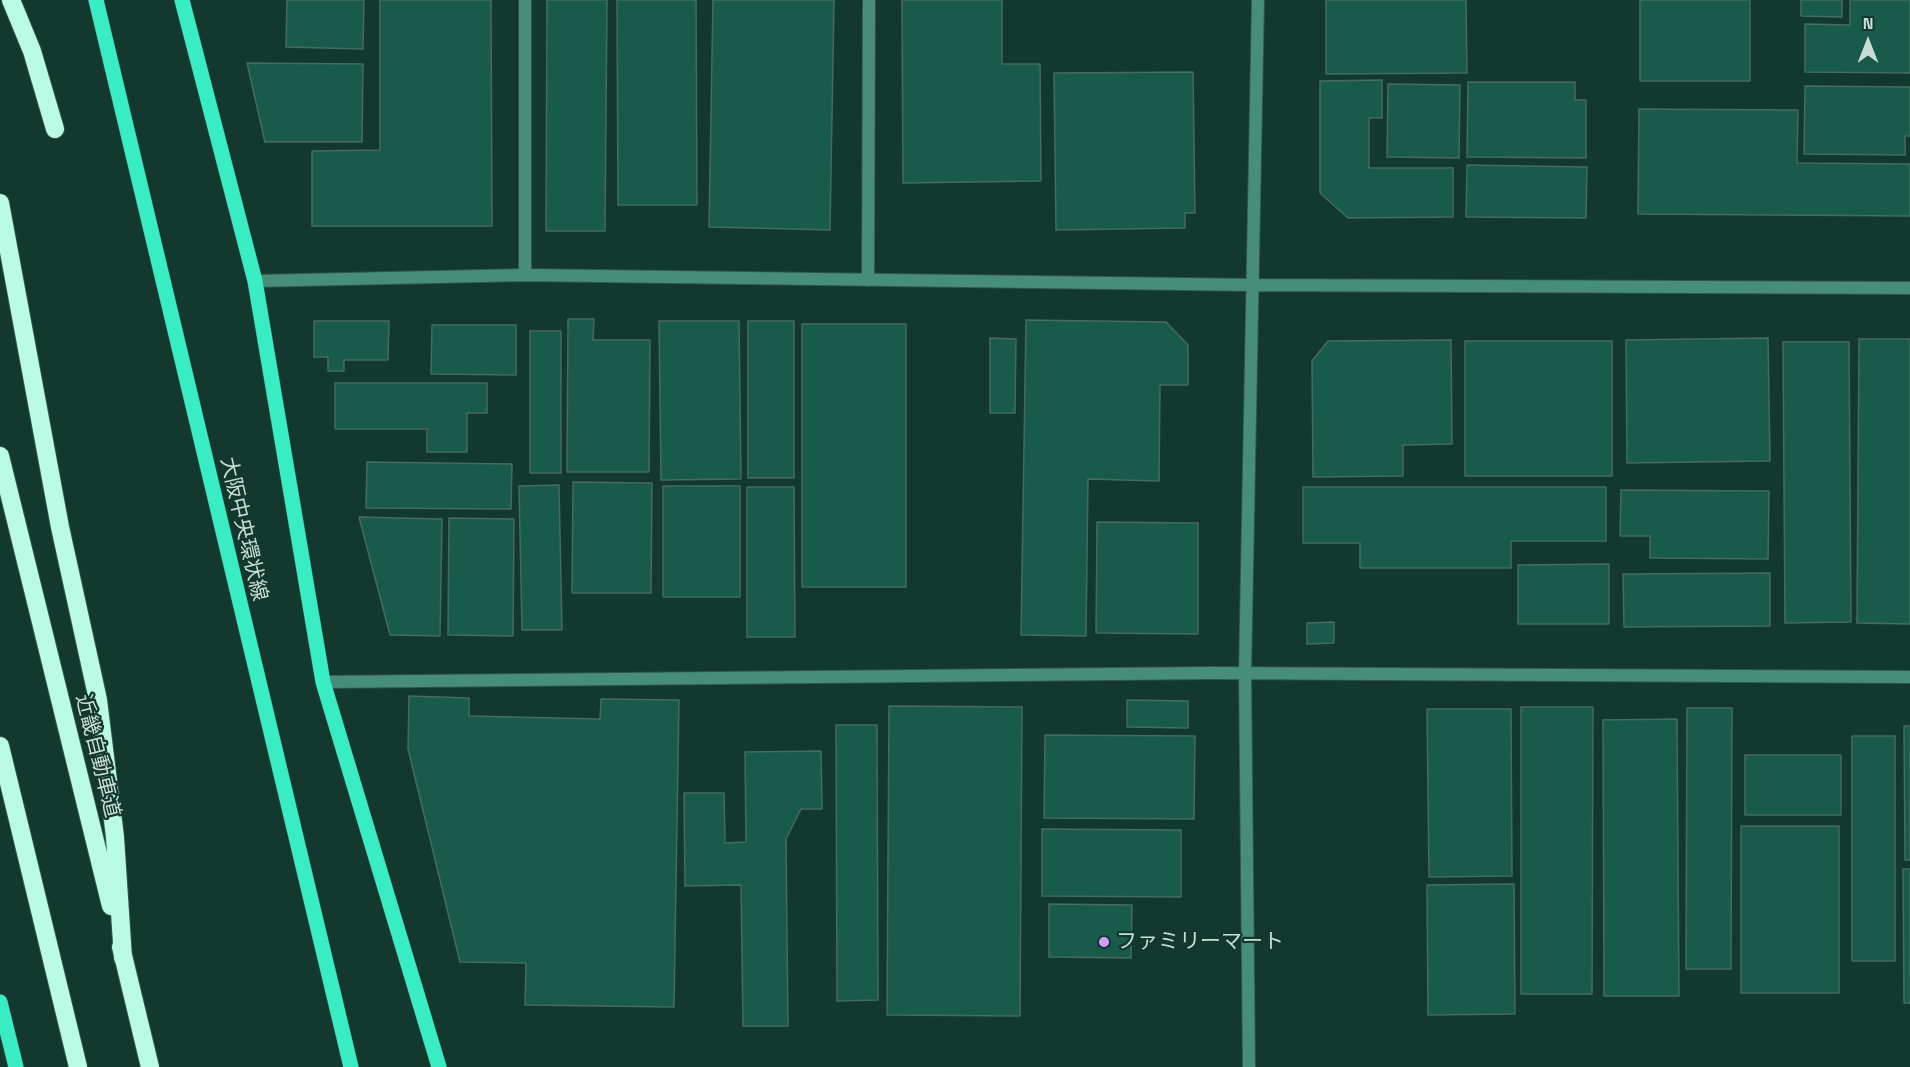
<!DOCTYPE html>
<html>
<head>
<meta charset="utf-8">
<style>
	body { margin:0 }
	#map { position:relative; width:1910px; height:1067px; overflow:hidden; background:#13382e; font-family:"Space Grotesk",sans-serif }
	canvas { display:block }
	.north { position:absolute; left:1838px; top:12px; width:60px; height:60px; -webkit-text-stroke:4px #13382e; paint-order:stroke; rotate:0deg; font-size:16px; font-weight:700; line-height:24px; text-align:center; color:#c9ddd7 }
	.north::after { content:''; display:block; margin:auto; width:21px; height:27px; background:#c9ddd7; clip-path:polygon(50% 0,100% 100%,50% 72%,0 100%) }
</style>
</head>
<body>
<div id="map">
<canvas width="1910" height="1067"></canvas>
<div class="north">N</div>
</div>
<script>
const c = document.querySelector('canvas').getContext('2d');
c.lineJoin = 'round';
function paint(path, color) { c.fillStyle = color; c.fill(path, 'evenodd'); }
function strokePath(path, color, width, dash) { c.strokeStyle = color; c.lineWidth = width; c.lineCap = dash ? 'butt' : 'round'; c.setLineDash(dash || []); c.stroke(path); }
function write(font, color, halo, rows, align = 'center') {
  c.font = font + ' "Space Grotesk","Noto Sans JP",sans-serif'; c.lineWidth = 4.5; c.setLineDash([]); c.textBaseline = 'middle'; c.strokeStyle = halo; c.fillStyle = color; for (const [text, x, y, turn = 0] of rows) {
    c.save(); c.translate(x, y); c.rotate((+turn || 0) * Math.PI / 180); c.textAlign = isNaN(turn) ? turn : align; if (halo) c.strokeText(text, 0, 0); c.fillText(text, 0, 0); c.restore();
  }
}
const building = new Path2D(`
	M287,0H364L363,49L286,47Z
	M380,0H491L492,226H312V151L380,150Z
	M547,0H607L605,231H546Z
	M617,0H696L697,205H618Z
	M713,0H834L830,230L709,227Z
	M902,0H1002V64H1040L1041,181L903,183Z
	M1326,0H1466L1467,73L1326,74Z
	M1640,0H1750V81H1640Z
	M1801,0H1842V17L1801,16Z
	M1850,0H1910V73L1805,72V24L1850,25Z
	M247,63L363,64L362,142H265Z
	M1193,72L1195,213H1185V228L1056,230L1054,73Z
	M1382,80V118H1369V168H1453V217L1348,218L1320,193V81Z
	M1468,82H1575V100H1586V158L1467,157Z
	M1388,84L1460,85L1459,158L1387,157Z
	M1805,86L1910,87V136H1905V155L1804,154Z
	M1639,109L1798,110L1797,163L1910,164V216L1638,214Z
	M1467,165L1587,167L1586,218L1466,217Z
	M568,319H594L593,340H650L649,472H567Z
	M1026,320L1166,322L1188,345V385H1160L1159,481L1088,479L1086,636L1021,635Z
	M314,321H389L388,360H344V371H328V357H314Z
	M659,321H739L741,479L661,480Z
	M748,321H794V478H748Z
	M802,324H906V587H802Z
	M432,325H516V375L431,374Z
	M530,331H561V473H530Z
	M990,338L1016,339L1015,413H990Z
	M1768,338L1770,461L1627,463L1626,340Z
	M1859,339H1910V624L1857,623Z
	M1451,340L1452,444L1403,445V476L1313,477L1312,361L1328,341Z
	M1465,341H1612V476H1465Z
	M1783,342H1849L1851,622L1785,623Z
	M335,383H487V413H467V452H427V429H335Z
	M367,462L512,464L511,509L366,508Z
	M573,482L652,483L651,593H572Z
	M559,485L562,630H522L519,486Z
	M663,486H740V597H663Z
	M747,487H794L795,637H747Z
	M1303,487H1606V541H1511V568H1360V543H1303Z
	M1621,490L1769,491L1768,559L1650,558V536H1620Z
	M359,517L442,519L440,636L390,635Z
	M449,518L514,519L513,636L448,635Z
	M1097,522L1198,523V634L1096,633Z
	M1609,564V624H1518V565Z
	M1770,573V626L1624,627L1623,574Z
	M1334,622V643L1307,644V623Z
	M409,696L469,698V716L600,719L601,699L679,700L674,1007L525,1005L526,963L460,962L408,749Z
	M1127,700L1188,701V728L1127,727Z
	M889,706L1022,707L1020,1016L887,1015Z
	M1521,707H1593L1592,994H1521Z
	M1687,708H1732L1731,969H1686Z
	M1427,709H1511L1512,876L1429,877Z
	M1677,719L1679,996H1604L1603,720Z
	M836,725H877L878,1000L837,1001Z
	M1904,726H1910V860H1905Z
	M1045,735L1195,736L1194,819L1044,818Z
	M1852,736H1895V961H1852Z
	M821,751L822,809H801L786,839L788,1026H743L741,885L685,886L684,793H724L725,843L746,842L745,752Z
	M1745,755H1841V815H1745Z
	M1741,826H1839V993H1741Z
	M1042,829L1181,830V897L1042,896Z
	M1903,869H1910V1003H1904Z
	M1514,884L1515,1014L1428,1015L1427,885Z
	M1049,904L1132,905L1131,958L1049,957Z`);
const minor = new Path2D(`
	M525,0V275
	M868,280L869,0`);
const tertiary = new Path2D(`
	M255,281L525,275L1254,285L1910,288
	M323,682L1210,673L1910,677
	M1249,1067L1245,673L1258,0`);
const primary = new Path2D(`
	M96,0L351,1067
	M182,0L255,281L323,682L439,1067
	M0,1002L16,1067`);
const motorway = new Path2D(`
	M11,0L32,51L55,129
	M0,203L60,527L98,700L115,837L123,958
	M0,456L111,906
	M0,746L78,1067
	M121,947L150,1067`);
const markers = [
	[1104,942,6,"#d29cfd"]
];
const streetNames = [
	["大阪中央環状線",243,529,77],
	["近畿自動車道",97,756,76]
];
const poiNames = [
	["ファミリーマート",1116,942]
];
paint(building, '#195b4b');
strokePath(building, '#466b60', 1.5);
strokePath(minor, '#34564c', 14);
strokePath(tertiary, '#34564c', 14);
strokePath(primary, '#34564c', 16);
strokePath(motorway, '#34564c', 20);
strokePath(minor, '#468e7a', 12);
strokePath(tertiary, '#468e7a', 12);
strokePath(primary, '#38ecc3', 15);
strokePath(motorway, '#bafbe6', 18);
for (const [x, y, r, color] of markers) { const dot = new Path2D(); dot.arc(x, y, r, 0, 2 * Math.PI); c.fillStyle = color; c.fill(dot); strokePath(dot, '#13382e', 2); }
write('21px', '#c9ddd7', '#13382e', streetNames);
write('21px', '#c9ddd7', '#13382e', poiNames, 'left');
</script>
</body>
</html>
